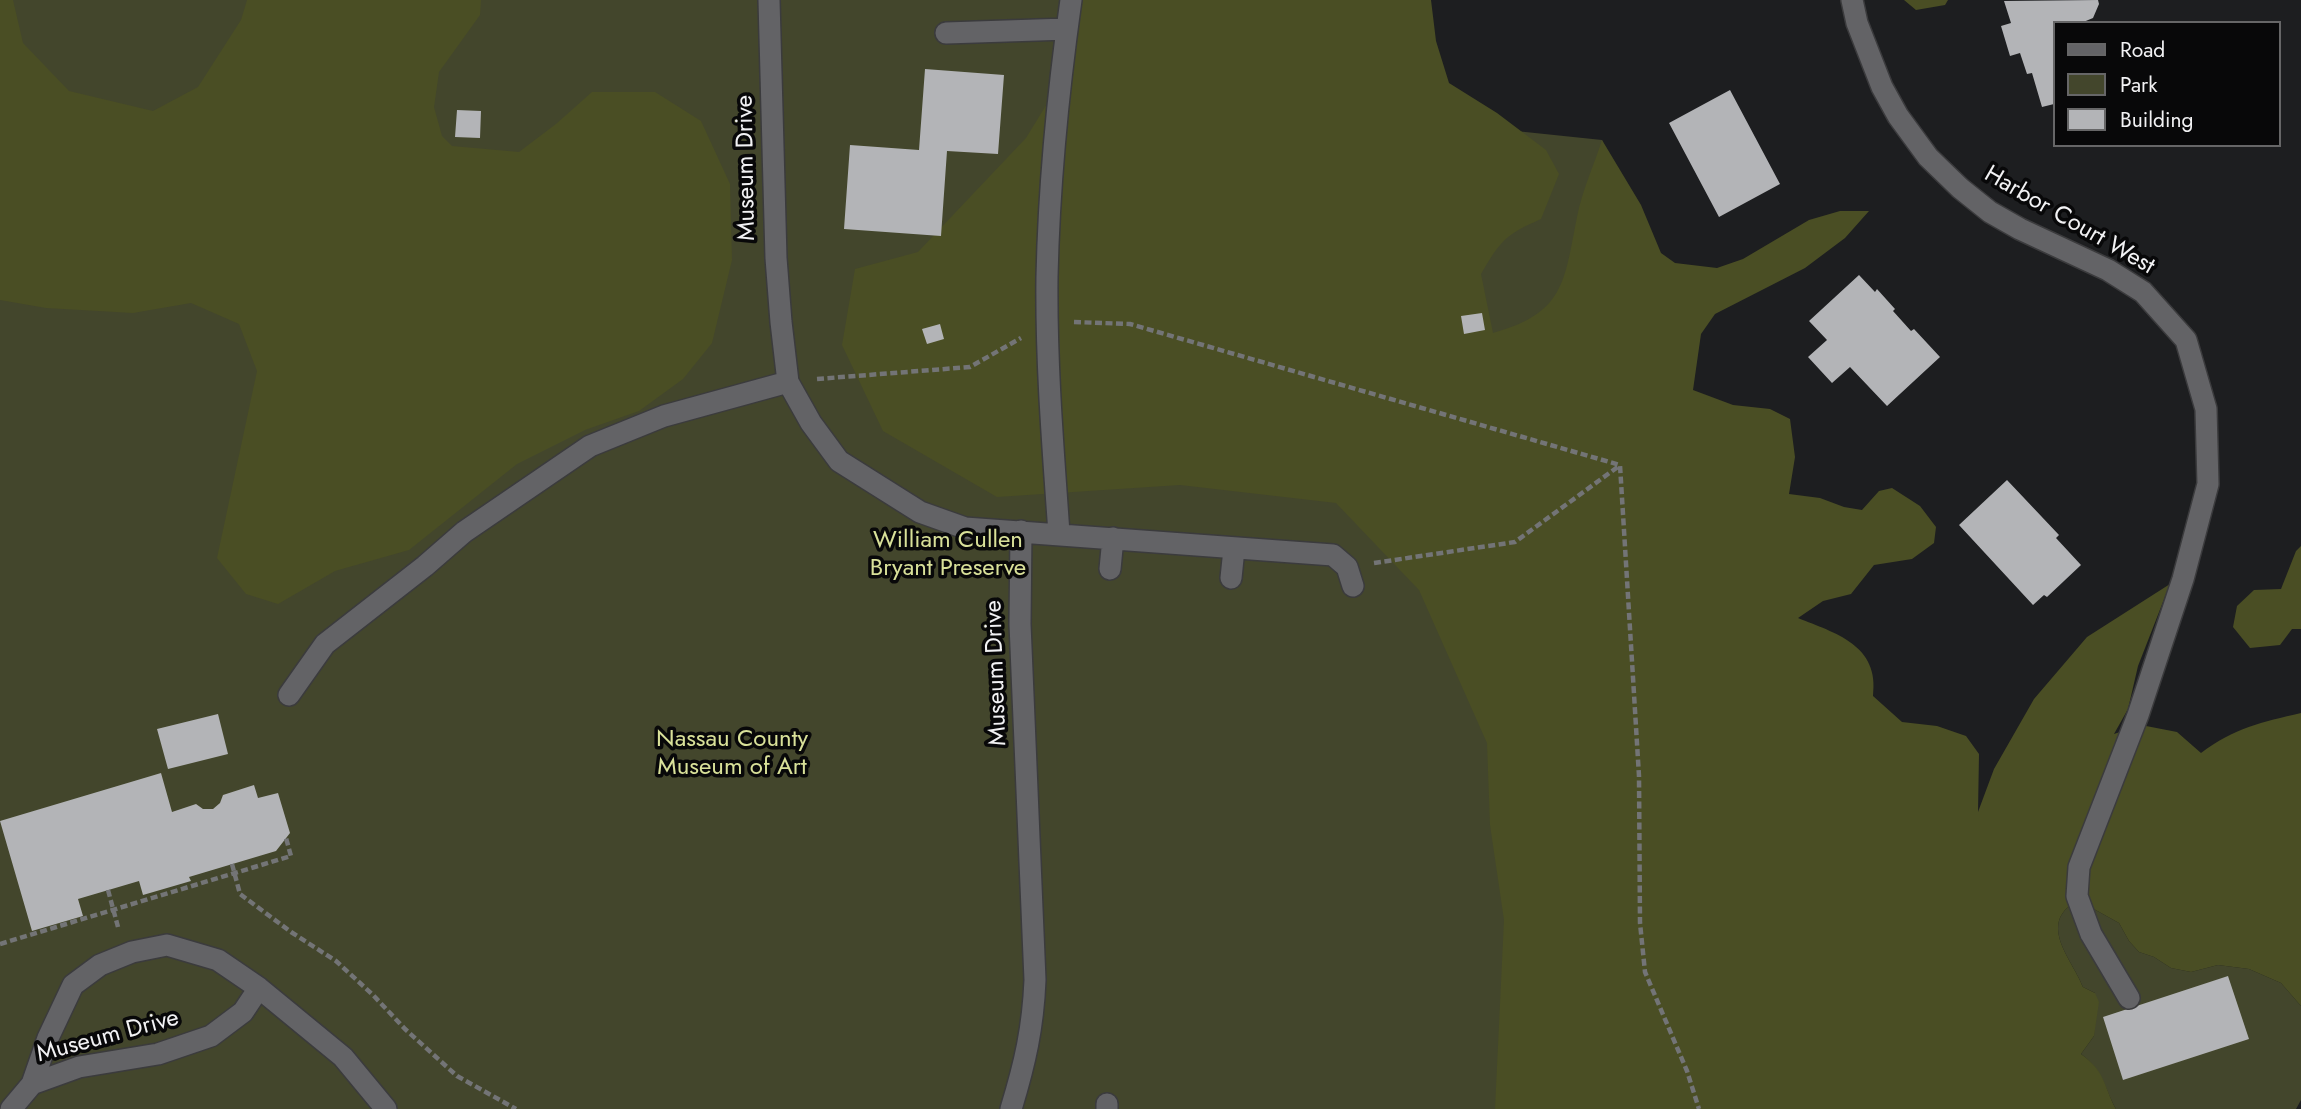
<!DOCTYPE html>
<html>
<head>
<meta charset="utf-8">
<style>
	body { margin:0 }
	#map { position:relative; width:2301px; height:1109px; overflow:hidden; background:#1d1e20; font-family:Jost,sans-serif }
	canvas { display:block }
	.legend { position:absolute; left:2053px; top:21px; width:228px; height:126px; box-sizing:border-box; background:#080809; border:2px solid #666667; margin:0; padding:9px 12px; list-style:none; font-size:21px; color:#f2f2f4 }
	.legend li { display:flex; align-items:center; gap:14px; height:35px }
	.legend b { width:35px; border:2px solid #666667 }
</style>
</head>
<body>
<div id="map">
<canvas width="2301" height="1109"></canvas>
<ul class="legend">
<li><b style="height:9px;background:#636366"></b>Road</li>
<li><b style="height:19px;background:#43462c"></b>Park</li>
<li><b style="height:19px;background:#b3b4b7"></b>Building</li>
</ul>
</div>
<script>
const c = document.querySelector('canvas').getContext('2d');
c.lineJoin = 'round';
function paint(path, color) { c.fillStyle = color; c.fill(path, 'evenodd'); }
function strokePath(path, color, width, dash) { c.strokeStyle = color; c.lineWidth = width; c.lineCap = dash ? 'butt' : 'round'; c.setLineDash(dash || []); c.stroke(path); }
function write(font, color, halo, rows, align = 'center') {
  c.font = font + ' Jost,sans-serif'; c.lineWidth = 7; c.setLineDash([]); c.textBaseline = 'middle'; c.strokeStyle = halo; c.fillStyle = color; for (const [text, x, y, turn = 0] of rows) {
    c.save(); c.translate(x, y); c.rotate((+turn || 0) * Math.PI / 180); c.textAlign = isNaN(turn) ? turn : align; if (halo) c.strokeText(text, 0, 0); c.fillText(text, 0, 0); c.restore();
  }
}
const green = new Path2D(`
	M0,0H1405L1420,121L1602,140L1895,1109H0Z
	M2072,904L2092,908L2119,923L2129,941L2139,952L2154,957L2171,968L2191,972L2218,965L2249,969L2281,983L2301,1006V1100L2296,1109H2116C2104,1087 2103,1070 2081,1054L2094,1036L2095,993L2083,987C2074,962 2039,927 2072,904Z`);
const forest = new Path2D(`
	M0,0H13L23,43L69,91L153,111L198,87L241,20L247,0H481L480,15L439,72L434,107L442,136L452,146L519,152L556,124L592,92H655L701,121L730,184L732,260L712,343L683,379L639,411L585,430L517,464L409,550L335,571L278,604L246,594L217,558L257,371L239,324L191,303L133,313L46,308L0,300Z
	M1079,0H1431L1436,41L1449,83L1497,113L1546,150L1559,174L1541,219C1505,235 1501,240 1481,274L1493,333C1565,313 1564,282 1577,217C1582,191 1594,165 1602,140L1641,205L1661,253L1675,263L1717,268L1743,259L1809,220L1840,211H1869L1845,238L1805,268L1715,314L1701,334L1693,390L1733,405L1770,409L1790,419L1795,457L1789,494L1820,498L1844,507L1862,510L1879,491L1892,488L1920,506L1936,527L1934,543L1912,559L1874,565L1851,594L1823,601L1798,618C1835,633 1880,645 1873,696L1902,722L1937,726L1966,736L1979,754L1978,812L1994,769L2034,699L2087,637L2170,584L2138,666L2128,709L2114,734L2141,725L2177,732L2201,753C2234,728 2262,722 2301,713V1006L2281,983L2249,969L2218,965L2191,972L2171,968L2154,957L2139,952L2129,941L2119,923L2092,908L2072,904C2039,927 2074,962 2083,987L2095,993L2099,1002L2094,1036L2081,1054C2106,1072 2103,1085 2116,1109H1495L1504,920L1490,825L1487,743L1419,590L1336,503L1180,485L997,497L883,431L842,345L855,269L918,252L1026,138L1061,81Z
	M1904,0H1948L1945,5L1916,10Z
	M2301,546V629H2292L2280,645L2250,648L2233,627L2237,606L2254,590L2281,589L2296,551Z`);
const building = new Path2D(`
	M2098,0L2099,4L2093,18L2081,23H2054V104L2042,107L2032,73L2027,74L2020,53L2010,56L2001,26L2011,23L2004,1Z
	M925,69L1004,75L998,154L947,151L941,236L844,229L850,145L919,150Z
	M1730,90L1780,184L1719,217L1669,123Z
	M457,110L481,111L480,138L455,137Z
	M1859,275L1875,292L1877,289L1895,309L1893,311L1911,331L1914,329L1940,357L1887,406L1850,367L1832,383L1808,357L1827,340L1809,321Z
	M1482,313L1485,330L1464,334L1461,316Z
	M940,324L944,339L927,344L922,329Z
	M2007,480L2059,535L2056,538L2081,565L2047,597L2044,595L2033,605L1959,525Z
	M218,714L228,754L168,769L157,729Z
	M161,773L172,812L196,804L203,809H213L220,803L223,795L254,785L258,798L278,793L290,833L276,851L189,877L191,881L143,895L139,881L78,899L83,916L32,931L0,821Z
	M2228,976L2249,1039L2123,1080L2103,1017Z`);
const path = new Path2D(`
	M1074,322L1130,324L1620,465L1639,776L1640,923L1645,972L1687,1071L1699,1109
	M817,379L970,367L1021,338
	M1374,563L1515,542L1619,466
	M232,864L240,894L291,932L336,961L373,995L405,1029L457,1076L516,1109
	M108,890L118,927
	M0,944L291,856L286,838`);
const minor = new Path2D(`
	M769,0L776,258L781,322L788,382L811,423L839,461L920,512L965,528L1333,555L1347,567L1353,586
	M1852,0L1857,23L1882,87L1898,116L1928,157L1960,188L1990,212L2020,229L2108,270L2143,292L2186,340L2206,409L2208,484L2183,579L2138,715L2079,867L2077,896L2091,934L2129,998
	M946,33L1067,29
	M1059,533C1053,448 1046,363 1047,277C1049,184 1058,92 1071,0
	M1110,569L1113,538
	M1231,578L1234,549
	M289,695L325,644L425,566L464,532L590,446L664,416L788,382
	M32,1084L79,1067L158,1054L211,1036L243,1012L259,988
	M11,1109L32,1084L48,1038L73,985L100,965L132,952L167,945L218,960L259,988L343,1057L386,1109
	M1011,1109C1025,1063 1033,1028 1035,980L1020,624L1021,531
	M1107,1109V1104`);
const streetNames = [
	["Museum Drive",747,168,-91],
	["Harbor Court West",2069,221,30],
	["Museum Drive",997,673,-92],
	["Museum Drive",108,1037,-15]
];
const parkNames = [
	["William Cullen",948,541],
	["Bryant Preserve",948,569],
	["Nassau County",732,740],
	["Museum of Art",732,768]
];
paint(green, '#43462c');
paint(forest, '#4a4e24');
paint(building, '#b3b4b7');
strokePath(minor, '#3b3b3d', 24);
strokePath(path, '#737476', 4.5, [7, 3.5]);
strokePath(minor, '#636366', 21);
write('24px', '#f2f2f4', '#080809', streetNames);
write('24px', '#d9e199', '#080809', parkNames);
</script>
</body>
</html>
